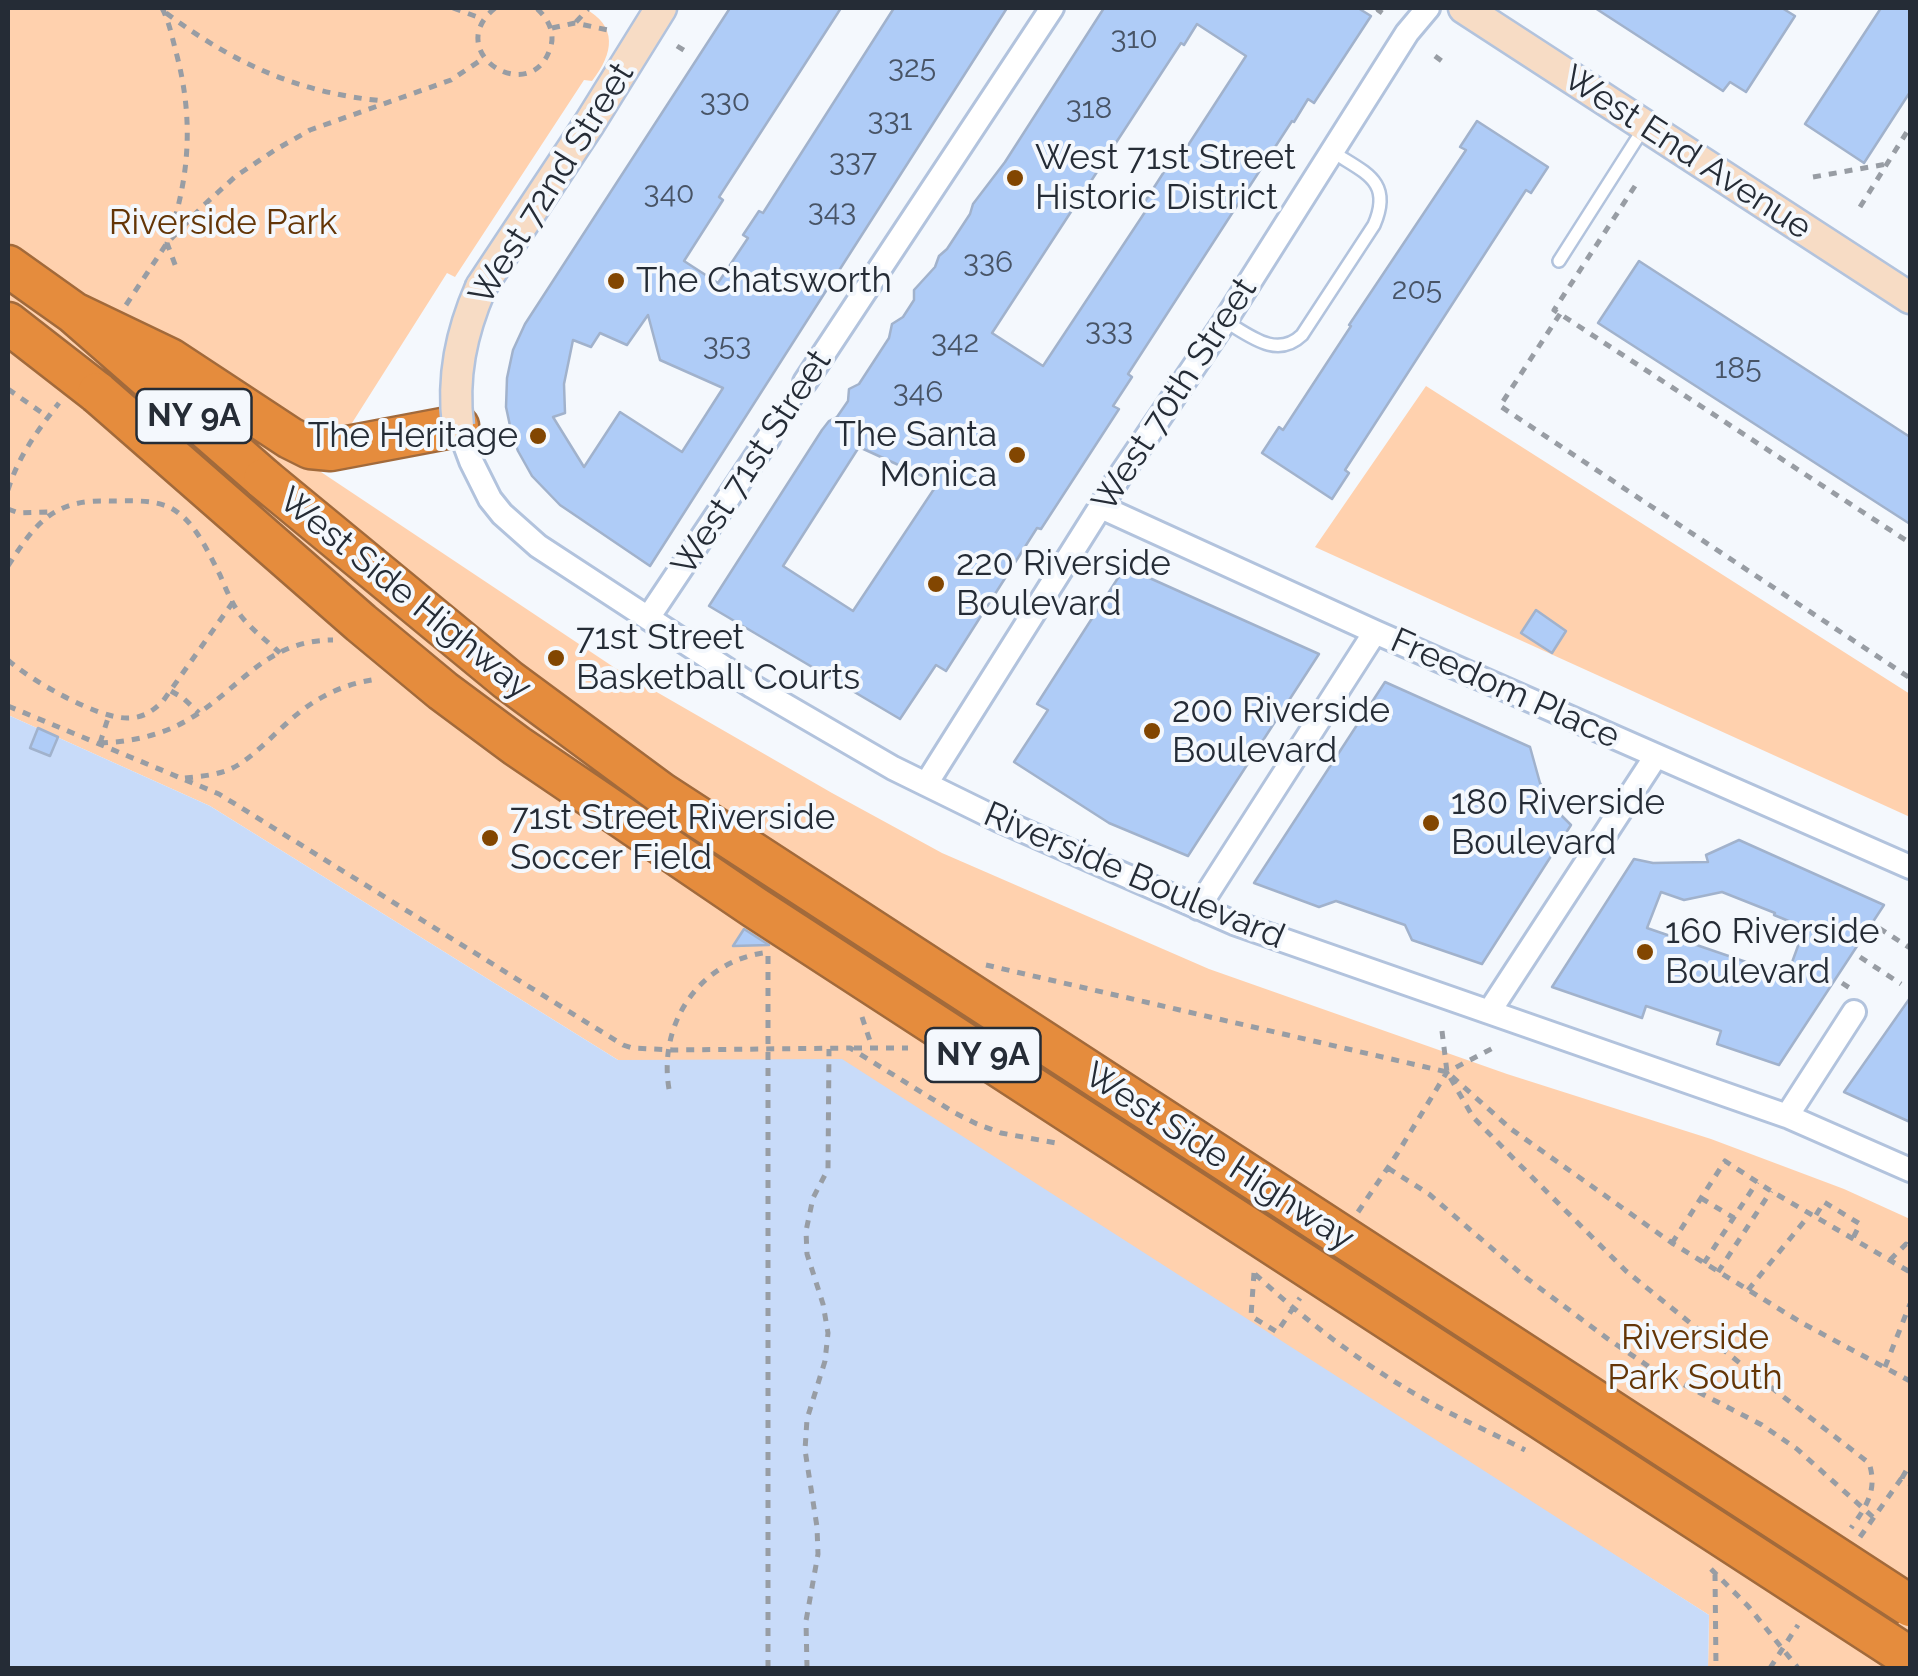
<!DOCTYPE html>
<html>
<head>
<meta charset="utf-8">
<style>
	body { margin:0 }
	#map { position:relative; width:1918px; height:1676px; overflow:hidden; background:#f4f8fd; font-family:Raleway,sans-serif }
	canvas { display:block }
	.frame { position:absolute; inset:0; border:10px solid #252c36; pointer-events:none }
</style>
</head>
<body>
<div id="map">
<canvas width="1918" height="1676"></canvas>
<div class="frame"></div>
</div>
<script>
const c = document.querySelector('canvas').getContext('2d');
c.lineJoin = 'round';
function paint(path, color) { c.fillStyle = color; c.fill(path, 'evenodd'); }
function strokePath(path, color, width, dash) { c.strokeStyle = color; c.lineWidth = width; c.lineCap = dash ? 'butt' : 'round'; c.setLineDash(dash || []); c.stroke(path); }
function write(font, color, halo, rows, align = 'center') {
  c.font = font + ' Raleway,sans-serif'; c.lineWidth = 8; c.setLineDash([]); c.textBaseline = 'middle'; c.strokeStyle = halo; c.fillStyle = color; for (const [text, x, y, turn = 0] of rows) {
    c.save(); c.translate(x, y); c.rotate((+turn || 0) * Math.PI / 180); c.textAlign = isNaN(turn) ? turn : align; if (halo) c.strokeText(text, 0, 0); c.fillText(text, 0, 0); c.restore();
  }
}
const green = new Path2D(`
	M8,8H584C618,26 614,53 592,81L584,80L455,277L447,273L321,472L615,668L832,793L942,853L1209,969L1507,1074L1711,1139L1844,1189L1910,1219V1668H1708L1709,1615L832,1060H618L210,806L8,715Z
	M1426,386L1910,694V817L1315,547Z`);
const water = new Path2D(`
	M8,715L210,806L618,1060L842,1059L1709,1615L1708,1668H8Z`);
const building = new Path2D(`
	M730,8H841L719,197L723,200L684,261L718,283L748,238L743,235L759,211L763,213L894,8H1007L650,566L560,505L532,476L518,451L512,435L506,407L507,378L513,350L525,324ZM648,315L660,360L723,388L682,452L620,412L584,467L553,417L565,413L564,384L573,340L591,347L600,333L627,345Z
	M1104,8H1358L1371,16L1314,103L1308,99L1294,122L1292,121L1229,218L1128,374L1132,377L1113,406L1119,409L1041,529L1037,528L946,671L936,665L900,719L709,606L822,430L829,421L837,417L848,401L849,389L859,384L889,338L892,324L903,317L914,300V290L935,267L939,256L947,249L970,214L973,204L1005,162ZM1197,24L1246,56L1185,150L1180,147L1142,206L1147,209L1043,366L992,333L1181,43L1184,45ZM859,447L938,483L853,611L783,566Z
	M1595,8H1782L1795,16L1746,92L1730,82L1723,91Z
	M1881,8H1910V92L1864,163L1805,124Z
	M1477,121L1548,167L1531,193L1526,190L1345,470L1349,473L1332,499L1262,453L1279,427L1283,430L1351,326L1349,325L1466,150L1460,147Z
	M1639,261L1910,437V524L1598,323Z
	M1125,567L1319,654L1188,856L1109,823L1014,762L1048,710L1037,704Z
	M1536,610L1566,631L1552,653L1521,633Z
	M1385,682L1530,747L1540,783L1560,814L1571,825L1482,964L1412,940L1405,925L1336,901L1319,907L1254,883Z
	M38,728L58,737L50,756L30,748Z
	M1739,840L1884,905L1779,1065L1717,1044L1721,1031L1646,1006L1642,1018L1552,987L1634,859L1653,863L1708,862L1706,855ZM1661,892L1684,900L1722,892L1775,913L1774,915L1796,924L1794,933L1802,935L1787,976L1647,928Z
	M744,929L769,945L733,946Z
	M1910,998V1122L1844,1092Z`);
const path = new Path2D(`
	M162,8C169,21 172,37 176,52C194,119 190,178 167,243L177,270
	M453,8L483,19
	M495,8C441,52 530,108 550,49C556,33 548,18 536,8
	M1380,8L1378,10L1385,15
	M166,13C235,64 298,93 384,101
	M576,22L588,9
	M552,28L575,23L608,30
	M677,46L685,51
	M1435,56L1443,62L1446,57
	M1813,177L1887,164
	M1635,186L1554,310L1910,543
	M1860,207L1910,127
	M126,305L167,243L204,205L236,176L275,150L310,130L451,80L484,58
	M1560,314L1500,406L1910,678
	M8,389L48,417
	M8,490C18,457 37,431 59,403
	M8,509L19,513L50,512
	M8,566C36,522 54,499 110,501C129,501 153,499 171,508C195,521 208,552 220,575C226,589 232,604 241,616C252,630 267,641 280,653
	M8,660C30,680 98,719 128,718C143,718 153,711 163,701L233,602
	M171,691L183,698L199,713
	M8,706L219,794L623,1045L632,1048L673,1050L850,1048L955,1113L977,1124L1001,1133L1056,1143
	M100,743C131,742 164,735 191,718C241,688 266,640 333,640
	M100,743L109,715
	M185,778C203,776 222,775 238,765C256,754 271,737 287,723C314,698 342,684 378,679
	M1879,928L1910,948
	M1860,957L1901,984
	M986,965L1447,1072L1511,1129L1672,1243L1802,1323L1910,1381
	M1842,983L1853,990
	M862,1017L872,1047
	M1442,1031L1447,1072L1473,1117L1514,1159L1626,1271L1741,1364L1869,1463C1878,1490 1866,1507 1851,1528
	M854,1048H908
	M669,1089C658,1025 698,963 763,953
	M1388,1168L1429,1194L1525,1277L1608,1339L1648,1366L1762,1425L1797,1449L1874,1518
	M1701,1198L1734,1218
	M1358,1212L1397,1154L1447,1072L1495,1047
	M1816,1215L1824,1202L1860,1224L1853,1238
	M1672,1243L1725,1161L1771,1191L1910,1272
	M1890,1260L1906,1244L1910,1247
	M1704,1263L1757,1182
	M1718,1272L1771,1191
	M1254,1273L1251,1316L1277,1332L1300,1298
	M1255,1274C1307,1322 1361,1363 1422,1398C1455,1417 1491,1432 1525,1450
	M1748,1290L1811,1213
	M1885,1367L1910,1304
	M1902,1478L1910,1464
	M1860,1537L1901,1479L1910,1484
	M1711,1569L1748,1606L1798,1668
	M1715,1573L1716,1668
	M768,1668V953
	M807,1668L806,1621L818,1554L817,1527L805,1450L807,1419L825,1361L828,1333L823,1304L807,1254L806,1231L813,1198L828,1169L829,1049
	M1770,1668L1798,1625`);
const service = new Path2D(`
	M1559,261L1645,126
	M1225,321C1250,336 1277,359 1302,335L1374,225C1393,181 1365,173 1333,152`);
const pedestrian = new Path2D(`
	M769,437L805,382`);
const minor = new Path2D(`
	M805,382L1052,8
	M458,426L471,461L490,499L502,514L538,546L752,686L893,768L999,820L1234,923L1787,1116L1910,1170
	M1101,507L1375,632L1910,867
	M648,618L769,437
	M926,784L1118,479L1225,321L1407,33L1428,8
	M1198,908L1375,632
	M1489,1012L1656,756
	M1787,1116L1854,1012`);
const secondary = new Path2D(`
	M1464,8L1910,298
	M481,287L589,124L661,8`);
const motorway = new Path2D(`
	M8,266L74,313L264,479
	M74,313L170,359L290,438L310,448L331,450L458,426
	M8,323L98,393`);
const secondaryBridge = new Path2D(`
	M458,426C452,377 461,333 481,287`);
const motorwayBridge = new Path2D(`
	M98,393L361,623L443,691L517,746L754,907L1910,1658
	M264,479L508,680L661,793L1910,1606`);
const markers = [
	[1015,178,10,"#824601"],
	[616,281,10,"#824601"],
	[538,436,10,"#824601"],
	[1017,455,10,"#824601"],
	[936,584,10,"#824601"],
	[556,658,10,"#824601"],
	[1152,731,10,"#824601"],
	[1431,823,10,"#824601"],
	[490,838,10,"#824601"],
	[1645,952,10,"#824601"]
];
const numberNames = [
	["310",1134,39],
	["325",912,68],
	["330",725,102],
	["318",1089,109],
	["331",890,121],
	["337",853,162],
	["340",669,194],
	["343",832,212],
	["336",988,263],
	["205",1417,290],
	["333",1109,331],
	["342",955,343],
	["353",727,346],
	["185",1738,369],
	["346",918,393]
];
const shields = [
	[194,416,115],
	[983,1055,115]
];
const shieldNames = [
	["NY 9A",194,416],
	["NY 9A",983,1055]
];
const streetNames = [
	["West End Avenue",1687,153,33],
	["West 72nd Street",552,184,-58],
	["West 70th Street",1175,395,-57],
	["West 71st Street",752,463,-57],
	["West Side Highway",405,594,39],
	["Freedom Place",1505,689,24],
	["Riverside Boulevard",1134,876,23],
	["West Side Highway",1219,1157,33]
];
const poiNames = [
	["West 71st Street",1035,158],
	["Historic District",1035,198],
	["The Chatsworth",636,281],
	["The Santa",997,435,"right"],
	["Monica",997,475,"right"],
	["The Heritage",518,436,"right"],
	["220 Riverside",956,564],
	["Boulevard",956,604],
	["71st Street",576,638],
	["Basketball Courts",576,678],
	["200 Riverside",1172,711],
	["Boulevard",1172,751],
	["180 Riverside",1451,803],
	["Boulevard",1451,843],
	["71st Street Riverside",510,818],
	["Soccer Field",510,858],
	["160 Riverside",1665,932],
	["Boulevard",1665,972]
];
const parkNames = [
	["Riverside Park",223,223],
	["Riverside",1695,1338],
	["Park South",1695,1378]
];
paint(green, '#ffd1ae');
paint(water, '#c8dbf9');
paint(building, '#afccf7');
strokePath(building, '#a1b2cc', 2.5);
strokePath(service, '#b2c3dd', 16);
strokePath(pedestrian, '#b2c3dd', 20);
strokePath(minor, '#b2c3dd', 28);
strokePath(secondary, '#b2c3dd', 35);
strokePath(motorway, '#a26a3b', 45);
strokePath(path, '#989da4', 5, [8, 8]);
strokePath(service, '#fff', 11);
strokePath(pedestrian, '#fff', 15);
strokePath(minor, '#fff', 22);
strokePath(secondary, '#f7dcc5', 30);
strokePath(motorway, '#e58c3d', 40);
strokePath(secondaryBridge, '#b2c3dd', 35, []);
strokePath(motorwayBridge, '#a26a3b', 45, []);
strokePath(secondaryBridge, '#f7dcc5', 30);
strokePath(motorwayBridge, '#e58c3d', 40);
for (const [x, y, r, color] of markers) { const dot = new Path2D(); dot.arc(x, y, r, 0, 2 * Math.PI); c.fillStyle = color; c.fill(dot); strokePath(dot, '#f4f8fd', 4); }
write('30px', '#485466', null, numberNames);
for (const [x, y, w] of shields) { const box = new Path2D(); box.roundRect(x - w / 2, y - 27, w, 54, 8); c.fillStyle = '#f4f8fd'; c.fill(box); strokePath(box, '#252c36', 2.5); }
write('bold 32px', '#252c36', null, shieldNames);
write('35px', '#252c36', '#f4f8fd', streetNames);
write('35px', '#252c36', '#f4f8fd', poiNames, 'left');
write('35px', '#643506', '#f4f8fd', parkNames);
</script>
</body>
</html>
